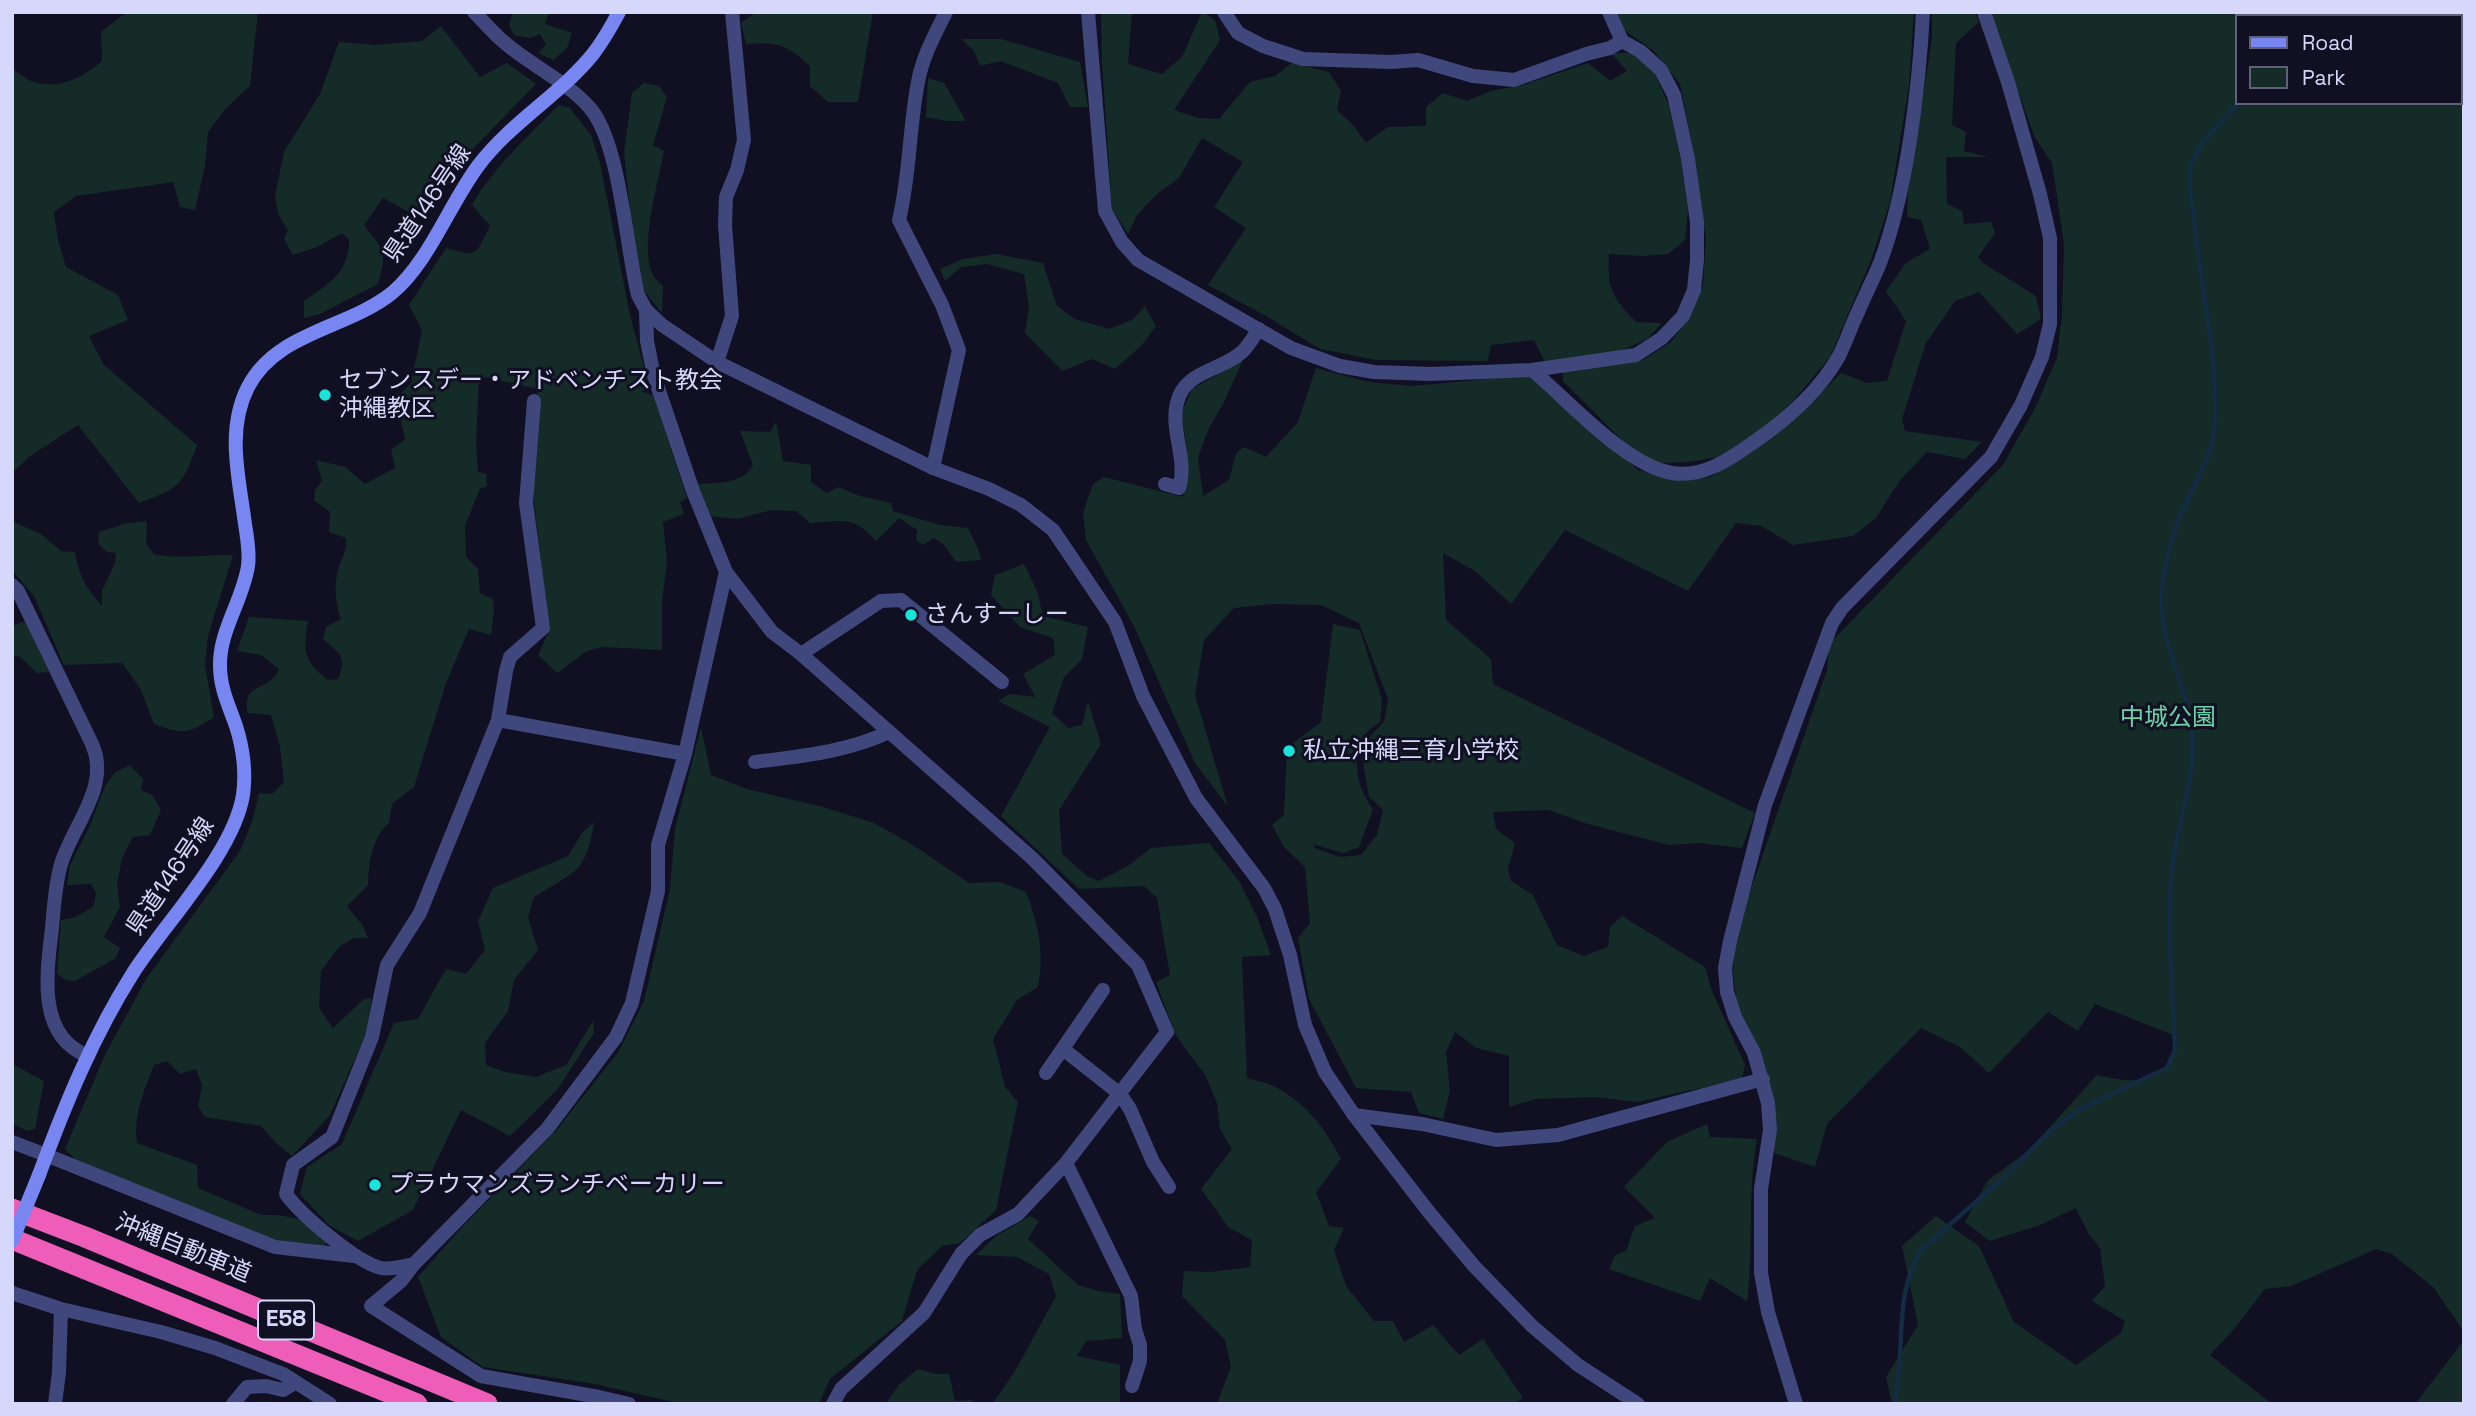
<!DOCTYPE html>
<meta charset="utf-8">
<style>
body{margin:0}
#map{position:relative;width:2476px;height:1416px;overflow:hidden;background:#111022;font-family:"Space Grotesk",sans-serif}
canvas{display:block}
.frame{position:absolute;inset:0;border:14px solid #d5d7fb;pointer-events:none}
.legend{position:absolute;left:2235px;top:14px;width:228px;height:91px;box-sizing:border-box;background:#111022;border:2px solid #5f6079;margin:0;padding:9px 12px;list-style:none;font-size:21px;color:#d5d7fb}
.legend li{display:flex;align-items:center;gap:14px;height:35px}
.legend b{width:35px;border:2px solid #5f6079}
</style>
<div id="map">
<canvas width="2476" height="1416"></canvas>
<div class="frame"></div>
<ul class="legend">
<li><b style="height:9px;background:#7786f0"></b>Road</li>
<li><b style="height:19px;background:#142b27"></b>Park</li>
</ul>
</div>
<script>
const ctx = document.querySelector('canvas').getContext('2d');
ctx.lineJoin = 'round';
function fillPath(path, color) { ctx.fillStyle = color; ctx.fill(path, 'evenodd'); }
function stroke(path, color, width, dash) { ctx.strokeStyle = color; ctx.lineWidth = width; ctx.lineCap = dash ? 'butt' : 'round'; ctx.setLineDash(dash || []); ctx.stroke(path); }
function drawText(font, color, halo, rows, align = 'center') {
  ctx.font = font + ' "Space Grotesk","Noto Sans JP",sans-serif'; ctx.lineWidth = 6; ctx.setLineDash([]); ctx.textBaseline = 'middle'; ctx.strokeStyle = halo; ctx.fillStyle = color; for (const [text, x, y, turn = 0] of rows) {
    ctx.save(); ctx.translate(x, y); ctx.rotate((+turn || 0) * Math.PI / 180); ctx.textAlign = isNaN(turn) ? turn : align; if (halo) ctx.strokeText(text, 0, 0); ctx.fillText(text, 0, 0); ctx.restore();
  }
}
fillPath(new Path2D(`
 M127,12H258L250,86L225,109L208,132L205,166L195,210L180,207L173,182L76,196L54,212L58,240L66,267L118,295L128,320L89,336L104,365L197,445C183,486 179,488 139,503L78,425L30,456L12,473V68C18,72 24,78 31,81C57,91 83,78 102,61L101,32Z
 M513,12H549L545,24L572,33L567,48L553,60L538,53L546,45L540,34L530,38L514,35L509,25Z
 M756,12H873L858,102H828L810,86V66C786,44 778,42 746,44L741,23Z
 M1101,12H1132L1128,64L1162,74L1182,57L1202,12L1215,20L1220,40L1174,110L1198,118L1219,119L1250,82L1275,76L1292,63L1329,72L1341,91L1337,110L1353,125L1366,143L1388,127L1426,126V107L1443,93L1467,101L1491,91L1523,85L1588,63L1610,81L1627,71L1611,53H1633L1653,70L1668,103L1681,161L1688,211L1685,240L1668,254L1643,256L1609,254C1607,289 1612,297 1636,322L1662,323L1647,339L1616,353L1545,362L1534,340L1491,345L1488,361L1376,360L1320,349L1268,317L1208,285L1246,228L1214,207L1243,162L1202,138L1179,178L1157,194L1137,215L1128,234L1112,209L1102,64Z
 M1616,12H1914L1909,85L1890,202L1871,260L1830,357L1793,401L1762,430L1718,457L1688,462L1655,463L1625,443L1563,381V372L1643,360L1671,342L1690,316L1703,285L1706,239L1692,144L1680,84L1654,51L1624,30Z
 M1932,12H1975L1979,22L1956,43L1952,125L1966,132L1964,151L1988,157H1946L1947,204L1962,211L1964,224L1991,222L1995,233L1978,257L1983,263L2036,296L2041,319L2017,334L1979,292L1955,301L1926,343L1902,419L1905,431L1982,442L1965,459L1927,452L1900,480L1876,518L1853,536L1793,545L1761,526L1736,523L1688,591L1565,530L1511,604L1475,571L1443,553L1446,620L1491,659L1493,684L1755,813L1742,848L1700,843L1669,845L1588,824L1548,810L1493,812L1496,829L1515,843L1508,869L1511,881L1533,895L1557,945L1584,956L1608,947L1610,927L1622,916L1705,967L1712,991L1745,1065L1742,1079L1637,1102L1595,1097L1536,1099L1509,1107V1056L1477,1048L1455,1032L1446,1052L1450,1091L1443,1119L1419,1113L1411,1092L1356,1088L1309,999L1298,938L1310,923L1305,867L1284,847L1272,825L1284,815L1287,748L1321,722L1333,624L1360,630L1382,700L1380,722C1348,739 1353,784 1373,809L1359,847L1343,853L1313,844L1315,848L1340,857L1361,855L1377,835L1383,810L1369,797L1361,751L1372,734L1384,722L1388,699L1359,623L1321,605L1273,604L1234,608L1204,640L1195,695L1228,807L1195,763L1134,626L1086,540L1083,513L1093,484L1104,477L1183,497L1187,480V449L1181,414L1192,389L1243,360L1223,404L1209,428L1198,457L1203,496L1229,480L1236,453L1244,447L1266,457L1298,422L1316,368L1368,382L1413,386L1529,375L1638,470L1673,478L1710,477L1750,453L1799,414L1841,373L1867,383L1887,381L1906,321L1886,291L1906,263L1930,249L1921,220L1907,217L1908,191L1932,39Z
 M1990,12H2464V1332L2434,1288L2392,1254L2376,1249L2291,1286L2265,1289L2234,1329L2210,1355L2272,1404H1892L1886,1377L1918,1325L1902,1246L1936,1216L1979,1246L2014,1322L2076,1365L2121,1333L2125,1321L2092,1301L2105,1286L2100,1248L2088,1233L2076,1208L2040,1225L1990,1241L1965,1222L1988,1180L2028,1151L2097,1075C2125,1081 2140,1084 2165,1071L2178,1037L2095,1004L2078,1031L2048,1012L1989,1073L1960,1047L1921,1028L1827,1124L1815,1167L1774,1153L1776,1133L1770,1084L1737,1007L1733,972L1736,932L1827,670L1829,644L2003,465L2034,410L2057,358L2062,315L2064,244L2052,163L2034,136ZM2236,16H2460V103H2236Z
 M441,26L480,77L507,63L536,84L470,152L422,219L383,198L364,225C385,252 387,251 378,284L320,314L304,318V301C327,285 350,272 349,240L342,233L317,247L293,255L284,239L288,230L278,214L275,196L284,152L320,94L339,42L374,45L422,41Z
 M961,39H1001L1080,62L1088,107H1070L1058,83L1000,61L980,66L974,51Z
 M928,78L944,83L966,121H947L926,117Z
 M644,83L659,86L667,97L653,145L664,151C658,182 640,245 652,273C654,278 660,283 663,286L662,313L645,292L636,266L624,152L632,93Z
 M559,105L570,108L591,135L600,163L630,315L650,390L640,391L653,395L687,498L680,502L684,514L663,522L667,562L662,601V650L603,647L587,651L557,673L538,655L549,631L533,493L538,389L479,376L476,443L478,472L486,474L487,486L480,489L465,525L466,557L478,569L480,593L493,599L494,610L491,635L469,629L446,683L414,787L392,804L389,823C373,835 368,865 368,885L347,906L363,926L368,938H354L340,946L321,971L319,1008L333,1028L364,999L372,998L366,1034L330,1115L292,1156L276,1143L261,1126L205,1117L198,1106L202,1085L196,1069L180,1074L167,1061L154,1065C144,1091 133,1114 137,1143L197,1165L198,1188L261,1215H278L304,1220L328,1240L323,1248L276,1242L76,1160L65,1149L104,1057L146,979L240,851L253,819L259,793L272,794L284,782L280,747L271,715L248,713C241,681 271,692 279,669L261,655L237,651L249,617L308,621C303,650 303,661 328,680L338,679C348,656 339,654 323,639L326,627L341,619C336,605 334,590 337,575C339,561 348,552 346,538L329,532L330,512L314,500L315,490L322,481L316,460L345,467L365,484L395,468L391,450L405,439L396,398L411,383L422,330L409,305L446,248L470,254L478,249L490,226L472,205C494,167 528,136 559,105Z
 M996,254L1043,263L1057,306L1075,319L1109,329L1132,320L1145,306L1156,326L1141,346L1115,369L1092,359L1062,371L1025,333L1029,306L1024,274L987,264L961,267L945,281L940,269L963,259Z
 M776,422L783,461L811,465V482L827,493L838,487L860,496L891,503L893,511L940,525L968,528L978,549L981,560L956,562L944,545L934,538L923,545L916,540L917,530L899,518L876,541C854,515 841,521 810,523L796,511L772,510L736,519L711,516L698,484C719,482 741,485 753,465L740,431L770,432Z
 M12,519L16,523L41,534L61,551L75,552C78,575 87,589 102,606V591L115,563L116,553L107,552L98,544L99,532L124,524L147,521L146,544L154,554C179,560 206,554 233,555L208,636L205,665L214,717C189,734 183,735 154,724L140,688L122,663L64,665L34,596L12,570Z
 M1024,564L1037,591L1043,616L1088,627L1082,659L1064,677L1052,713L1068,728L1082,725L1088,701L1101,744L1059,810L1062,854L1087,876L1099,881L1128,866L1151,848L1209,843L1239,881L1257,917L1271,955L1242,957L1247,1078C1257,1081 1270,1083 1279,1089C1308,1105 1326,1130 1341,1159L1316,1192L1329,1226L1344,1228L1334,1250L1346,1286L1374,1321H1393L1404,1342L1433,1325L1459,1355L1483,1339L1523,1398L1513,1404H1217L1231,1366L1225,1340L1182,1296L1184,1271L1210,1272L1250,1267L1252,1240L1228,1227L1201,1189L1232,1149L1220,1129L1217,1103L1205,1075L1175,1034L1156,982L1170,975L1157,898L1144,886L1079,889L1001,816L1050,727L998,701L1010,694L1035,697L1023,674L1055,655L1053,638L1020,627L991,595L995,575Z
 M25,621L49,672L37,673L18,655L12,658V626Z
 M701,727L711,775L747,789L823,807L874,823L913,845L969,883L1000,882L1026,892C1038,922 1045,955 1038,987L1017,1000L993,1039L1005,1087L1018,1102L996,1210L960,1243L942,1246L917,1270L902,1321L830,1379L819,1404H682L595,1384L483,1367L441,1337L418,1277L464,1225L555,1132L619,1051L644,1001L670,889L675,829Z
 M130,765L143,779L141,790L152,795L161,810L150,835L133,837L122,858L117,884L120,907L104,937L120,948L116,958L75,981L66,980L57,974L61,920L76,917L94,906L96,893L91,884L67,885L70,865L91,823L105,786L114,773Z
 M594,822C586,874 575,871 534,897L528,917L538,950L514,980L508,1011L485,1043L486,1065L505,1072L536,1077L566,1065L593,1021L594,1033L557,1090L510,1136L461,1110L413,1210L358,1241L330,1226L300,1194L307,1167L342,1144L394,1023L418,1019L446,969L466,974L485,950L478,921L493,888L568,856L582,833Z
 M12,1064L44,1081L35,1129L27,1131L12,1123Z
 M1707,1124L1710,1137L1757,1139C1747,1193 1754,1247 1747,1301L1710,1278L1700,1301L1609,1269L1615,1255L1626,1251L1635,1226L1655,1218L1624,1187L1667,1142Z
 M1030,1216L1039,1221L1028,1239L1078,1285L1098,1291L1120,1294L1122,1338L1086,1341L1077,1356L1120,1365V1404H992L1014,1373L1056,1296L1049,1274L1017,1257L976,1255L996,1236Z
 M2464,1340V1404H2415Z
 M918,1369L936,1374H949L955,1401L972,1400L973,1404H885L900,1384Z`), '#142b27');
stroke(new Path2D(`
 M2333,16L2337,12
 M1895,1404C1897,1388 1899,1371 1900,1355C1902,1317 1901,1284 1921,1250L2004,1177L2050,1131L2080,1109L2167,1068L2175,1050C2173,991 2166,929 2172,870C2176,825 2196,780 2192,735C2188,683 2155,637 2162,585C2165,564 2171,538 2179,518C2190,490 2211,460 2214,430C2220,359 2200,289 2194,219C2192,204 2188,186 2190,171C2191,150 2224,118 2239,103`), '#132c43', 4.5);
stroke(new Path2D(`
 M1088,12L1105,211L1122,242L1138,260L1291,348L1340,366L1374,372L1431,374L1532,370L1636,355L1662,338L1683,316L1694,290L1697,260V222L1688,159L1674,95L1661,70L1640,51L1622,41L1609,12
 M1224,12L1238,33L1263,46L1303,59L1391,62L1418,60L1473,76L1514,80L1586,54L1610,48L1622,41
 M646,310L647,341L654,376L693,491L726,572L772,632L801,654L1032,858L1138,965L1167,1032L1066,1163L1018,1214L980,1235L961,1254L924,1313L841,1389L833,1404
 M717,362L732,316L725,225L726,197L737,170L744,140L732,12
 M1532,370C1569,401 1625,465 1672,473C1703,478 1730,459 1754,442C1786,420 1820,390 1839,356C1846,342 1851,326 1858,312C1865,295 1873,280 1880,263C1907,191 1919,89 1923,12
 M933,468L959,350L942,305L899,220C910,175 909,128 918,82C922,58 935,34 946,12
 M1165,484L1179,488C1188,459 1170,431 1177,403C1184,370 1223,371 1243,351C1249,345 1254,336 1259,329
 M12,585L18,591L92,744C111,786 73,825 61,864C55,885 54,907 52,928C47,972 36,1036 88,1056
 M801,654L881,601L901,600L1002,682
 M498,720L685,754
 M755,762C801,756 847,752 889,732
 M1063,1049L1120,1094L1130,1109L1153,1162L1169,1187
 M1046,1073L1103,990
 M1354,1115L1422,1124L1496,1140L1558,1135L1763,1079
 M46,1155L275,1247L354,1256
 M1066,1163L1131,1296L1135,1329L1140,1345V1361L1132,1386
 M414,1264C405,1266 391,1270 381,1268C356,1262 301,1215 286,1194L293,1165L332,1137L372,1037L387,965L420,913L498,720L506,671L510,657L543,628L526,503L534,401
 M12,1293L61,1309L161,1332L215,1348L283,1374L330,1404
 M599,1397L629,1404
 M55,1404L59,1372L61,1309
 M233,1404L247,1387L266,1386L283,1390L296,1382
 M597,1404L599,1397L481,1376L371,1306L401,1281L414,1264L547,1129L616,1037L632,1003L658,891V845L685,754L726,572
 M1796,1404L1768,1312L1761,1273V1189L1770,1130L1768,1103L1754,1053L1735,1017L1727,992L1725,968L1730,941L1765,805L1832,623L1842,608L1991,457L2021,405L2042,357L2050,324V238L2040,194L2008,82L1984,12`), '#40477c', 14);
stroke(new Path2D(`
 M474,12C484,22 494,34 505,43C532,66 566,81 590,108C620,143 626,247 638,295L646,310L662,325L717,362L933,468L989,489L1021,505L1053,530L1115,622L1143,696L1196,798L1264,888L1275,909L1290,955L1305,1025L1325,1072L1354,1115L1428,1211L1474,1266L1532,1326L1578,1365L1638,1404
 M12,1142L46,1155`), '#40477c', 14);
stroke(new Path2D(`
 M39,1175C65,1105 93,1036 133,973C165,923 234,852 243,795C246,773 243,748 236,726C229,706 220,688 220,666C219,631 243,600 248,566C250,553 247,537 245,524C239,478 226,430 248,387C276,332 347,329 392,293C429,262 449,205 478,166C510,123 560,95 593,54C603,41 611,27 619,12`), '#7786f0', 14);
stroke(new Path2D(`
 M12,1209L85,1237L487,1404
 M12,1239L417,1404`), '#ee5db8', 21);
stroke(new Path2D(`
 M12,1241L39,1175`), '#7786f0', 14);
for (const [x, y, r, color] of [
 [325,395,7,"#18e4da"],
 [911,615,7,"#18e4da"],
 [1289,751,7,"#18e4da"],
 [375,1185,7,"#18e4da"]
]) { const dot = new Path2D(); dot.arc(x, y, r, 0, 2 * Math.PI); ctx.fillStyle = color; ctx.fill(dot); stroke(dot, '#111022', 2.5); }
for (const [x, y, w] of [
 [286,1320,56]
]) { const box = new Path2D(); box.roundRect(x - w / 2, y - 19.5, w, 39, 5); ctx.fillStyle = '#111022'; ctx.fill(box); stroke(box, '#d5d7fb', 2); }
drawText('bold 23px', '#d5d7fb', null, [
 ["E58",286,1320]
]);
drawText('24px', '#d5d7fb', '#111022', [
 ["県道146号線",428,204,-56],
 ["県道146号線",171,877,-56],
 ["沖縄自動車道",183,1249,22]
]);
drawText('24px', '#d5d7fb', '#111022', [
 ["セブンスデー・アドベンチスト教会",339,381],
 ["沖縄教区",339,409],
 ["さんすーしー",925,615],
 ["私立沖縄三育小学校",1303,751],
 ["プラウマンズランチベーカリー",389,1185]
], 'left');
drawText('24px', '#69d3a9', '#111022', [
 ["中城公園",2168,718]
]);
</script>
